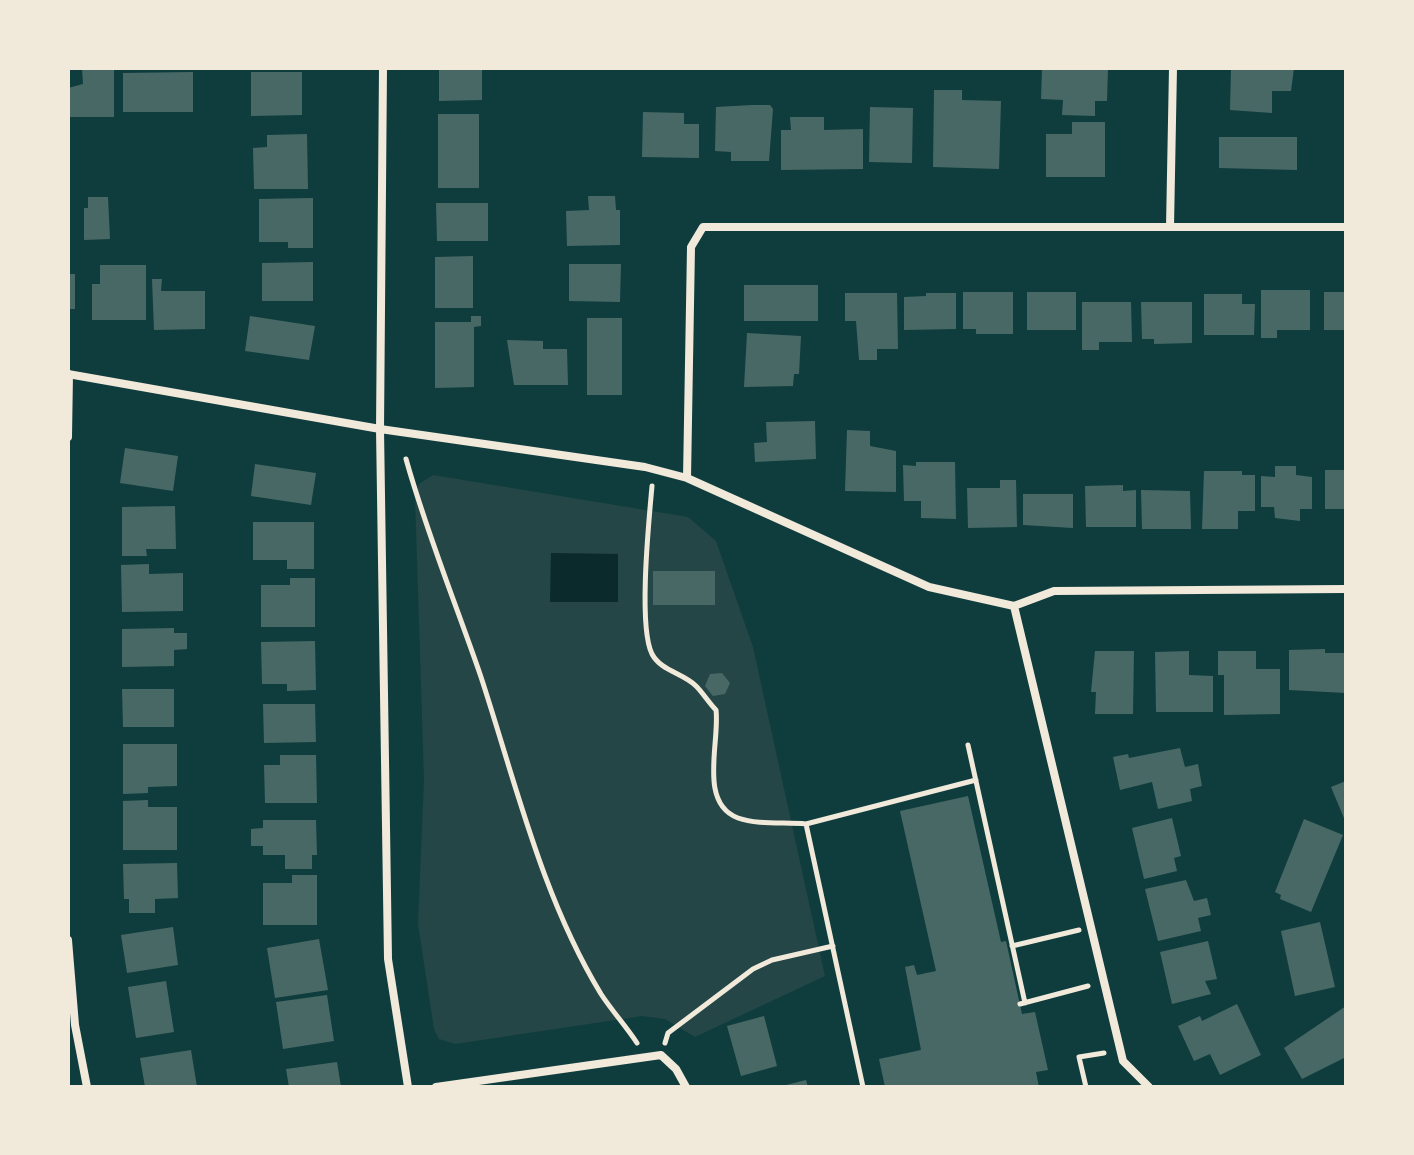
<!DOCTYPE html>
<style>
body{margin:0}
#map{position:relative;width:1414px;height:1155px;overflow:hidden;background:#0f3d3e;font-family:Montserrat,sans-serif}
canvas{display:block}
.frame{position:absolute;inset:0;border:70px solid #f1e9da;pointer-events:none}
</style>
<div id="map">
<canvas width="1414" height="1155"></canvas>
<div class="frame"></div>
</div>
<script>
const ctx = document.querySelector('canvas').getContext('2d');
ctx.lineJoin = 'round';
function fillPath(path, color) { ctx.fillStyle = color; ctx.fill(path, 'evenodd'); }
function stroke(path, color, width, dash) { ctx.strokeStyle = color; ctx.lineWidth = width; ctx.lineCap = dash ? 'butt' : 'round'; ctx.setLineDash(dash || []); ctx.stroke(path); }
fillPath(new Path2D(`
 M433,475L688,517L716,541L753,647L825,976L695,1037L665,1019L642,1016L455,1044L439,1039L434,1029L418,924L424,780L415,496L419,484Z`), '#244646');
fillPath(new Path2D(`
 M551,553L618,554V602H550Z`), '#0a2a2b');
fillPath(new Path2D(`
 M82,68H114V117H68V88L83,84Z
 M439,68H482V100L439,101Z
 M1042,68H1108L1107,101H1095V116L1062,115L1063,100L1041,99Z
 M1231,68H1294L1291,91H1272V113L1230,110Z
 M193,72V112H123V73Z
 M251,72H302V115L251,116Z
 M934,90H962V100L1001,101L999,169L933,167Z
 M752,105H770L773,109L769,161H731V152L715,151L716,107Z
 M870,107L913,108L912,163L869,162Z
 M643,112L684,113V124H699V158L642,157Z
 M438,114H479V188H438Z
 M790,117H824V130L863,129V169L781,170V130H791Z
 M1072,122H1105V177H1046V134H1072Z
 M307,134L308,189H254L253,148L267,147V135Z
 M1219,137H1297V170L1219,168Z
 M588,196H615L616,210H620V245L567,246L566,211L589,210Z
 M88,197H108L110,239L84,240V208H88Z
 M313,198V248H288V242H259V199Z
 M436,203H488V241H437Z
 M473,256V308H435V257Z
 M313,262V301H262V263Z
 M569,264H621L620,302L569,301Z
 M100,265H146V320H92V284H100Z
 M68,274H75V309H68Z
 M152,279H162L161,291H205V329L154,330Z
 M744,285H818V321H744Z
 M1261,290H1310V330H1277V338H1261Z
 M963,292H1013V334H976V329H963Z
 M1027,292H1076V330H1027Z
 M1324,292H1346V330H1324Z
 M845,293H897L898,349H877V360H859L856,321H845Z
 M926,293H956V329L904,330V297L926,296Z
 M1204,294H1242V304H1255L1254,335H1204Z
 M1082,302H1131L1132,342H1099V350H1082Z
 M1141,302H1192V343L1154,344V339H1142Z
 M250,316L315,326L309,360L245,351Z
 M471,316H481V326L474,327V387L435,388V322H471Z
 M587,318H622V395H587Z
 M747,333L801,336L799,374H794L793,386L744,387Z
 M507,340L543,341V349H567L568,385H514Z
 M815,421L816,459L755,462L754,443L767,442L766,422Z
 M847,430L870,431V446L896,451V492L845,491Z
 M125,448L178,456L173,491L120,483Z
 M916,462H955L956,519L921,518V501H904L903,465L916,466Z
 M255,464L316,473L311,505L251,496Z
 M1275,466H1296V475L1312,477V509H1300V521L1275,518L1274,507H1261V476L1275,477Z
 M1325,470H1346V509H1325Z
 M1204,471H1242V475H1255V511H1238V529H1202Z
 M1000,480H1016L1017,527L968,528L967,488H1000Z
 M1123,485V491L1136,490V527H1086L1085,486Z
 M1141,490L1190,491L1191,529H1142Z
 M1023,494H1073V528L1023,525Z
 M175,506L176,549H146L147,556H122V507Z
 M253,522H314V569H287V560H253Z
 M149,564V574L183,573V611L122,612L121,565Z
 M653,571H715V605H653Z
 M290,578H315V627H261V585H290Z
 M174,628V633H187V649L174,650V666L122,667V629Z
 M315,641L316,690L287,691V684H262L261,642Z
 M1325,649V653H1346V693L1289,690V650Z
 M1095,651H1134L1133,714H1095L1096,692H1091Z
 M1189,651V675L1213,676V712H1156L1155,652Z
 M1218,651H1256V669H1280V714L1224,715V675H1218Z
 M722,673L730,683L725,694L713,696L705,686L710,674Z
 M122,689H174V727H123Z
 M263,704H315L316,742L264,743Z
 M123,744H177V786L148,787V793L123,794Z
 M1180,748L1185,767L1198,764L1202,786L1190,789L1192,801L1158,809L1152,782L1120,790L1113,757L1128,754L1129,758Z
 M280,755H316L317,803H265L264,765H280Z
 M1346,781V823L1331,787Z
 M968,796L1001,942L1006,941L1022,1014L1035,1012L1048,1070L1036,1072L1039,1087H885L879,1059L921,1050L905,967L914,965L917,975L936,971L900,811Z
 M148,800V807H177V850H123V801Z
 M1172,818L1181,856L1174,858L1177,871L1144,879L1132,828Z
 M1304,819L1343,835L1311,912L1280,899L1281,895L1275,892Z
 M263,820H316L317,855H312V869H285V855H263V846H251V829L263,828Z
 M177,863L178,898L155,899V913H129V899H124L123,864Z
 M292,875H317V925H263V883H292Z
 M1186,880L1194,901L1207,898L1211,915L1198,918L1201,931L1158,941L1145,889Z
 M1320,922L1335,987L1295,996L1281,931Z
 M173,927L178,965L127,973L121,935Z
 M319,939L328,990L275,998L267,948Z
 M1208,941L1217,979L1205,981L1211,994L1172,1004L1160,952Z
 M166,981L174,1032L136,1038L128,987Z
 M327,995L334,1041L283,1049L276,1002Z
 M1237,1004L1261,1055L1220,1075L1210,1054L1194,1061L1178,1026L1200,1016L1202,1021Z
 M1346,1006V1057L1302,1079L1284,1048Z
 M764,1016L777,1066L741,1076L727,1026Z
 M191,1050L197,1087H145L140,1058Z
 M337,1062L341,1087H289L286,1069Z
 M806,1080L808,1087H782V1086Z`), '#486865');
stroke(new Path2D(`
 M406,459C427,534 456,604 481,677C516,784 542,897 601,994C612,1011 626,1026 637,1043
 M652,486C649,520 638,626 652,654C661,671 683,673 696,686C703,693 709,703 716,710C720,742 698,803 738,818C758,825 785,822 806,824
 M968,745L1025,1003
 M1012,946L1079,930
 M1020,1004L1088,986
 M665,1043L668,1033L753,969L772,960L833,946
 M863,1087L806,824L976,780
 M1086,1087L1079,1057L1104,1053`), '#f1e9da', 5);
stroke(new Path2D(`
 M383,68L380,429L388,959L408,1087
 M1170,227L1173,68
 M68,374L380,429L645,467L687,478L929,587L1014,606L1054,591L1346,589
 M68,437L69,374
 M687,478L691,247L703,227H1346
 M1014,606L1123,1061L1149,1087
 M68,940L75,1025L87,1087
 M436,1087L661,1055L676,1069L686,1087`), '#f1e9da', 8);
</script>
